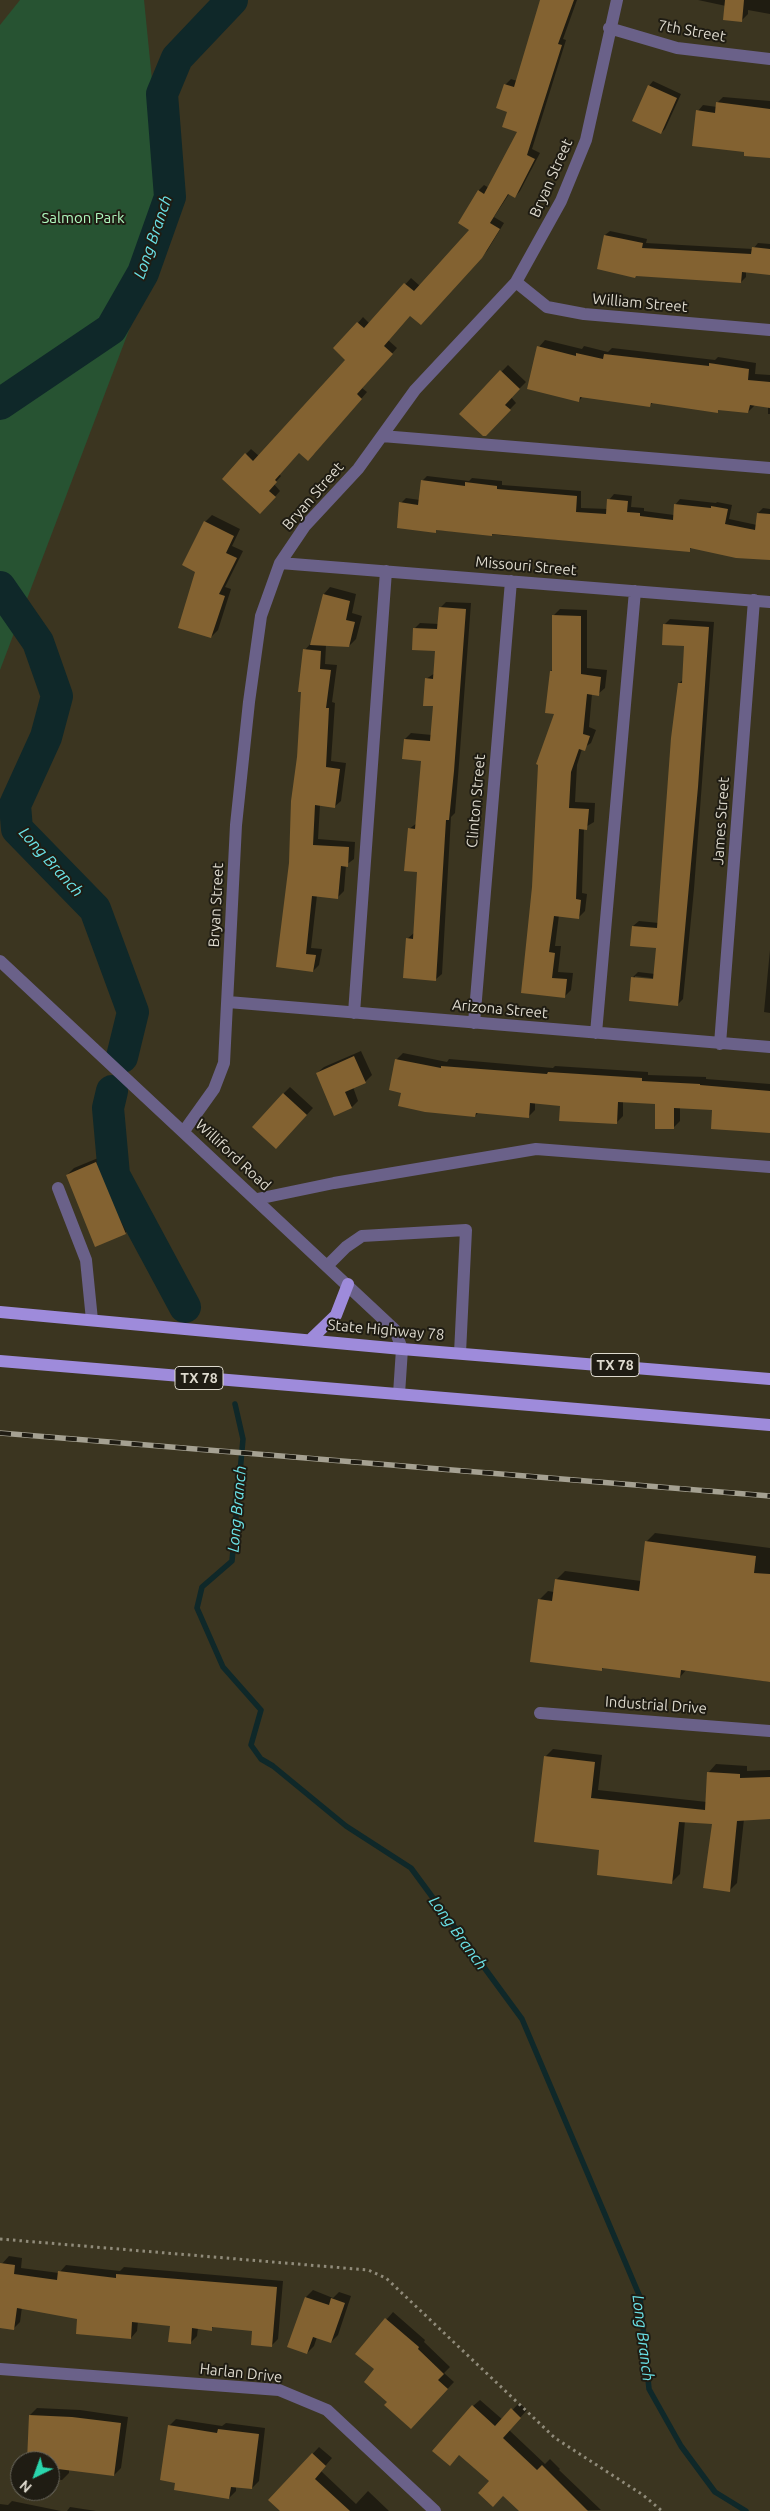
<!DOCTYPE html>
<style>
body{margin:0}
#map{position:relative;width:770px;height:2511px;overflow:hidden;background:#3b3520;font-family:Ubuntu,sans-serif}
canvas{display:block}
.north{position:absolute;left:10px;top:2451px;width:50px;height:50px;box-sizing:border-box;background:#1f1c13;border:1px solid #6b685e;border-radius:50%;rotate:222deg;font-size:14px;font-weight:700;line-height:20px;text-align:center;color:#dedace}
.north::after{content:'';display:block;margin:auto;width:18px;height:22px;background:#2ad5ac;clip-path:polygon(50% 0,100% 100%,50% 72%,0 100%)}
</style>
<div id="map">
<canvas width="770" height="2511"></canvas>
<div class="north">N</div>
</div>
<script>
const ctx = document.querySelector('canvas').getContext('2d');
ctx.lineJoin = 'round';
function fillPath(path, color) { ctx.fillStyle = color; ctx.fill(path, 'evenodd'); }
function stroke(path, color, width, dash) { ctx.strokeStyle = color; ctx.lineWidth = width; ctx.lineCap = dash ? 'butt' : 'round'; ctx.setLineDash(dash || []); ctx.stroke(path); }
function drawText(font, color, halo, rows, align = 'center') {
  ctx.font = font + ' Ubuntu,sans-serif'; ctx.lineWidth = 4; ctx.setLineDash([]); ctx.textBaseline = 'middle'; ctx.strokeStyle = halo; ctx.fillStyle = color; for (const [text, x, y, turn = 0] of rows) {
    ctx.save(); ctx.translate(x, y); ctx.rotate((+turn || 0) * Math.PI / 180); ctx.textAlign = isNaN(turn) ? turn : align; if (halo) ctx.strokeText(text, 0, 0); ctx.fillText(text, 0, 0); ctx.restore();
  }
}
fillPath(new Path2D(`
 M20,0H144L167,230L0,670V25Z`), '#275332');
fillPath(new Path2D(`
 M541,0H577L563,39L566,40L532,149L540,153L520,191L515,197L509,194L494,217L504,223L487,251L426,317L411,314L388,340L397,348L362,388L367,392L314,454L299,452L279,474L281,476L274,484L280,491L266,507L246,454L251,449L259,456L347,359L358,323L363,317L370,324L411,278L420,286L471,230L459,222L479,190L484,185L489,188L519,131L509,111L505,85L511,79L517,81Z
 M698,0H770V14L748,10V14L741,21L726,6Z
 M653,81L681,94L665,129L661,133L649,86Z
 M723,97L770,101V158L746,151L698,111L703,105L717,107L718,102Z
 M610,231L647,239L646,243L753,249L758,243L770,244V274L746,271V277L741,282L637,275L605,235Z
 M545,340L582,349L584,346L608,352L612,348L715,360L718,357L756,363L755,374L770,375V414H768V407L755,405L748,412L720,409L717,411L654,402L649,406L583,396L579,401L539,347Z
 M508,365L526,382L511,397L516,403L485,435L461,414Z
 M427,476L469,481L472,478L502,481V485L581,491V508L608,509L609,500L614,494L632,496L631,507L644,508V511L674,515L675,505L680,499L716,503L717,502L732,505L729,519L757,525L758,513L763,508L770,509V559L692,547L689,550L398,527L401,503L406,498L420,500L422,481Z
 M212,515L240,529L232,546L243,551L225,587L231,589L218,630L211,637L197,571L205,522Z
 M330,587L356,594L352,613L362,616L356,639L349,646L326,645L325,664L337,665L332,702L335,703L331,761L346,763L341,801L334,807L320,805L318,839L355,842L354,859L346,865L344,891L338,897L317,895L311,948L322,949L319,965L313,971L278,966L290,863L305,650L311,643L324,594Z
 M446,602L471,603L459,764L455,813L451,817L442,974L436,979L407,939L414,933L418,871L409,829L417,823L423,759L405,739L411,733L432,735L435,705L426,679L435,673L436,650L414,629L420,623L439,624L440,608Z
 M560,609L587,610V668L607,670L605,688L598,694H592L589,727L596,730L591,743L582,749L577,765L575,802L595,803L594,822L584,828L582,893L587,894L585,911L578,918L559,915L555,946H561L558,972L573,973L571,990L564,997L522,992L556,713L551,671L553,669V616Z
 M670,619L714,622L694,889L683,999L677,1005L632,978L638,972L655,974L657,947L633,926L639,921L659,923L679,683L683,680L685,645L664,625ZM635,976L659,979V981L635,979Z
 M770,950V1013L764,1012Z
 M361,1051L372,1075L365,1082L353,1087L358,1101L352,1107L317,1073L324,1067Z
 M403,1053L447,1062L449,1059L553,1068L555,1066L648,1072V1075L706,1077V1079L770,1084V1141V1132L713,1109L680,1107V1121L673,1128L657,1102L623,1101V1116L616,1123L561,1104L535,1102V1110L528,1117L479,1112L475,1116L402,1092L397,1059Z
 M290,1087L313,1108L283,1141V1094Z
 M103,1156L132,1227L125,1233L67,1175L74,1168Z
 M655,1533L770,1548V1682L687,1669L680,1677L604,1667L601,1670L539,1600L548,1591L554,1592L556,1580L565,1571L641,1581L646,1542Z
 M553,1749L602,1755L598,1790L707,1802L709,1772L716,1764L747,1766V1771L770,1770V1818L744,1819L737,1883L729,1891L714,1823L685,1821L680,1874L672,1882L601,1849L545,1757Z
 M9,2256L22,2258L21,2268L59,2273L66,2265L120,2271L124,2267L283,2281L278,2339L271,2346L253,2329L214,2326L211,2329L198,2328L197,2336L190,2343L171,2324L138,2321L137,2331L131,2338L79,2318L22,2307L20,2322L13,2329L0,2327V2266Z
 M313,2290L333,2298L339,2292L351,2296L338,2335L331,2342L317,2337L314,2346L307,2353L306,2297Z
 M393,2312L425,2340L424,2342L450,2367L444,2373L454,2382L417,2421L376,2369L357,2354Z
 M480,2400L503,2420L519,2403L527,2410L509,2430L545,2464L550,2459L560,2469L559,2470L601,2510L521,2511L491,2481L473,2406Z
 M37,2408L80,2410L128,2417L121,2468L114,2475L69,2469V2473L62,2480L50,2479V2461H28L30,2415Z
 M176,2419L222,2426L226,2423L265,2428L259,2481L252,2488L236,2486V2491L229,2498L176,2482L169,2426Z
 M319,2447L332,2458L321,2471L356,2504L368,2491L389,2511H282L270,2500Z
 M12,2501L61,2511H0V2504L8,2505Z
 M70,2507L96,2511H67Z`), '#0007');
stroke(new Path2D(`
 M235,1404L243,1439L232,1561L202,1587L197,1608L223,1667L261,1710L251,1745L261,1759L273,1766L346,1826L411,1868L522,2019L640,2297L649,2389L681,2446L715,2492L746,2511`), '#0f2829', 5.5);
stroke(new Path2D(`
 M0,404L111,329L143,273L170,197L162,94L177,58L232,0
 M0,587L38,642L57,696L46,737L15,805L17,829L95,909L133,1012L122,1057
 M112,1091L108,1108L114,1175L185,1307`), '#0f2829', 32);
fillPath(new Path2D(`
 M540,0H574L558,44L562,45L527,155L535,159L515,198L508,194L490,223L500,229L482,258L421,325L410,316L384,346L393,354L357,394L362,399L308,461L299,453L275,480L277,482L269,491L276,497L260,514L222,479L245,453L253,461L345,360L333,348L357,322L364,328L404,283L414,291L469,230L458,223L478,190L484,194L517,132L502,127L507,112L496,108L504,84L514,87Z
 M725,0H744L742,22L723,20Z
 M648,85L677,98L661,134L632,121Z
 M716,102L770,109V158L744,156V152L692,146L696,110L715,113Z
 M604,235L643,243L642,248L751,254L752,247L770,249V275L742,272L741,283L636,276L635,278L597,269Z
 M537,346L576,356V353L603,359L604,354L709,366V363L749,369L748,380L770,382V408L750,405L748,413L718,410V413L651,403L650,407L580,397L579,402L527,389Z
 M500,370L520,389L505,405L511,410L486,436H483L459,414Z
 M421,480L465,486V482L497,486V489L577,496L576,512L606,514L607,499L628,501L627,512L640,513V516L673,520L674,504L711,508V506L728,509L725,524L755,530L757,513L770,514V560L736,558L690,548V552L492,534V536L436,530V533L397,528L399,502L418,505Z
 M204,521L234,536L226,553L237,558L219,594L225,596L211,638L178,628L195,572L182,565Z
 M323,594L350,601L346,620L355,622L349,647L310,645Z
 M439,607L466,609L454,771L449,820H446L436,981L403,978L406,938L413,939L417,872L404,871L408,828L415,829L421,761L402,759L404,739L430,741L433,706H423L425,678L433,679L435,651L412,650L413,628L437,629Z
 M552,615L581,616V674L601,677L599,696L587,694L583,734L590,736L585,751L579,749L571,772L569,808L589,809L587,830L579,829L576,899L581,900L579,919L554,916L549,952L555,953L552,978L567,979L565,998L521,993L532,887L538,765L536,764L554,714L545,713L550,671H552Z
 M663,624L709,627L698,787L678,1006L629,1001L631,977L653,979L656,948L630,946L632,926L657,928L671,738L678,683H682L684,646L662,645Z
 M303,649L321,651L320,669L331,670L326,708H329L326,767L340,769L335,808L315,805L313,845L349,847L348,867L341,866L338,899L312,896L306,954L316,955L313,972L276,967L289,863L291,801L297,757L301,692H298Z
 M354,1056L366,1083L345,1092L352,1108L334,1116L316,1073Z
 M395,1059L441,1068V1066L547,1074L548,1072L642,1078V1081L700,1084V1085L770,1091V1133L711,1129L712,1110L674,1108V1129H655V1104L618,1102L617,1124L559,1121L560,1106L530,1103L529,1118L476,1113L475,1117L425,1112L398,1106L401,1093L389,1090Z
 M283,1093L307,1115L276,1149L252,1127Z
 M96,1162L126,1234L95,1247L66,1175Z
 M645,1541L756,1556L754,1573L770,1574V1682L681,1670L680,1678L602,1668V1671L530,1662L538,1599L552,1601L555,1579L639,1591Z
 M544,1756L595,1762L591,1798L705,1810L707,1772L740,1774V1778L770,1777V1819L737,1821L730,1892L703,1888L712,1824L679,1822L672,1884L597,1875L599,1850L534,1842Z
 M0,2263L15,2265L14,2274L57,2280L58,2271L116,2278V2274L277,2287L272,2347L251,2345L252,2331L212,2327V2331L192,2328L191,2344L168,2342L170,2326L132,2322L131,2339L76,2334L77,2319L17,2308L14,2330L0,2328Z
 M305,2297L329,2305L331,2298L345,2303L331,2343L313,2337L307,2354L287,2347Z
 M385,2318L419,2347L418,2349L444,2374L438,2380L448,2389L411,2429L384,2405L387,2402L364,2382L374,2369L355,2354Z
 M472,2405L495,2426L511,2408L521,2418L503,2438L537,2470L542,2465L588,2511H519L503,2496L493,2507L478,2493L489,2481L459,2455L450,2466L432,2451Z
 M29,2415L72,2417L121,2423L114,2476L50,2468V2461H27Z
 M168,2425L217,2433L218,2429L259,2434L252,2489L231,2487L229,2499L174,2490L175,2483L160,2480Z
 M312,2453L326,2466L315,2479L350,2511H280L268,2500Z`), '#836231');
stroke(new Path2D(`
 M0,2239L368,2270L386,2278L555,2438L643,2495L662,2511`), '#908b7a', 3, [2.5, 4]);
stroke(new Path2D(`
 M609,28L677,48L770,59
 M516,282L547,307L584,314L770,330
 M382,436L770,468
 M280,563L770,602
 M0,961L395,1330L402,1349L399,1394
 M228,1002L770,1047
 M354,1013L386,571
 M474,1023L511,581
 M596,1033L635,591
 M720,1044L754,600
 M184,1131L214,1089L224,1063L236,825L249,702L261,616L280,563L305,526L358,469L415,390L516,282L561,201L586,140L617,0
 M58,1188L86,1260L92,1320
 M257,1199L334,1183L536,1149L770,1167
 M328,1265L346,1247L362,1236L466,1230L460,1353
 M540,1713L770,1731
 M0,2369L279,2390L327,2410L435,2511`), '#6a6189', 12);
stroke(new Path2D(`
 M0,1312L402,1349L770,1379
 M310,1340L336,1315L348,1284
 M0,1361L770,1425`), '#9e8bdb', 12);
const rail = new Path2D(`
 M0,1433L770,1496`);
stroke(rail, '#a5a192', 5.5);
stroke(rail, '#1f1c13', 4, [11]);
for (const [x, y, w] of [
 [615,1365,48],
 [199,1378,48]
]) { const box = new Path2D(); box.roundRect(x - w / 2, y - 11.5, w, 23, 4); ctx.fillStyle = '#1f1c13'; ctx.fill(box); stroke(box, '#dedace', 1); }
drawText('bold 14px', '#dedace', null, [
 ["TX 78",615,1365],
 ["TX 78",199,1378]
]);
drawText('15px', '#dedace', '#1f1c13', [
 ["7th Street",692,31,10],
 ["Bryan Street",551,178,-66],
 ["William Street",640,303,5],
 ["Bryan Street",313,496,-49],
 ["Missouri Street",526,566,5],
 ["Clinton Street",476,801,-85],
 ["James Street",721,821,-86],
 ["Bryan Street",216,905,-87],
 ["Arizona Street",500,1009,5],
 ["Williford Road",233,1155,43],
 ["State Highway 78",386,1330,5],
 ["Industrial Drive",656,1705,4],
 ["Harlan Drive",241,2373,6]
]);
drawText('15px', '#aff8be', '#1f1c13', [
 ["Salmon Park",83,218]
]);
drawText('italic 16px', '#6be4e9', '#1f1c13', [
 ["Long Branch",153,237,-71],
 ["Long Branch",51,862,48],
 ["Long Branch",237,1509,-85],
 ["Long Branch",458,1933,54],
 ["Long Branch",643,2338,83]
]);
</script>
